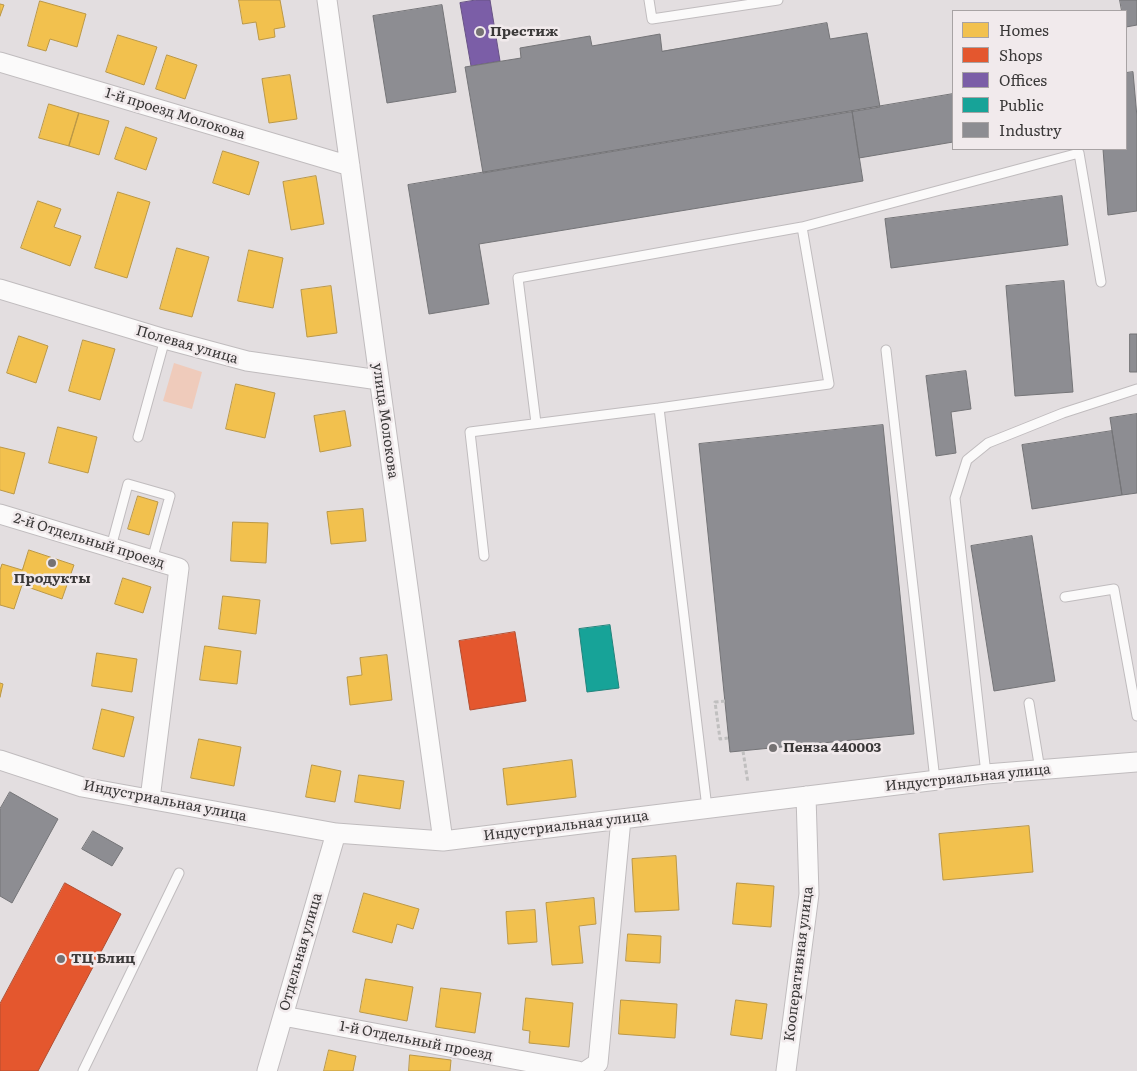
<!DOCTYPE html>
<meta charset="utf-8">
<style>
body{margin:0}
#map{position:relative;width:1137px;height:1071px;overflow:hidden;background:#e3dee0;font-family:Literata,serif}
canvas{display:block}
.legend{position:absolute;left:952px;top:10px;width:175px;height:140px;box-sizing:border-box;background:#f1eaec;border:1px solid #a8a3a4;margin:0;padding:6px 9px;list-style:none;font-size:15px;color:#3a3838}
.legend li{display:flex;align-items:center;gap:10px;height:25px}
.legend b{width:25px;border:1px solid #a8a3a4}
</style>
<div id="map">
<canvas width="1137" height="1071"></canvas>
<ul class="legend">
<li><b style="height:14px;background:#f2c14e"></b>Homes</li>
<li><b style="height:14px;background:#e4572e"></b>Shops</li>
<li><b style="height:14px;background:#7b5ea7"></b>Offices</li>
<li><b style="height:14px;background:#17a398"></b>Public</li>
<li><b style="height:14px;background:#8d8d92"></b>Industry</li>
</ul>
</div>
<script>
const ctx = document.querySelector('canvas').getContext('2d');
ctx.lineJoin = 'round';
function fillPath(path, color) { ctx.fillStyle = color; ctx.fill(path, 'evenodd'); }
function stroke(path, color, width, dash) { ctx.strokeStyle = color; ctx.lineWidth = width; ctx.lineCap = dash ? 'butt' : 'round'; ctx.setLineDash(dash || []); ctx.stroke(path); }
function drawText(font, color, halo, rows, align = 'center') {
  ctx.font = font + ' Literata,serif'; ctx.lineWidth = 5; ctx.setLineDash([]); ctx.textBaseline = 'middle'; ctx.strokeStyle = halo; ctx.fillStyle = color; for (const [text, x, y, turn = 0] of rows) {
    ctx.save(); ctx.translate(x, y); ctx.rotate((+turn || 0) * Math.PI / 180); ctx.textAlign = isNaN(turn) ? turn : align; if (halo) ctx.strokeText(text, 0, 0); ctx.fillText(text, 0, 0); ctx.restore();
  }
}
fillPath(new Path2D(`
 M174,363L202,372L192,409L163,401Z`), '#efcbbb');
const homes = new Path2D(`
 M239,0H280L285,27L274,29L275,37L259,40L256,22L243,24Z
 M40,1L86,14L77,47L50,39L46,51L28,46Z
 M0,4L4,5L0,16Z
 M118,35L157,47L144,85L106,72Z
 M167,55L197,65L185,99L156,89Z
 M290,75L297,119L269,123L262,79Z
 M49,104L79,113L69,146L39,138Z
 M79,113L109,121L99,155L69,146Z
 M126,127L157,138L146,170L115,159Z
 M223,151L259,162L249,195L213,183Z
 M316,176L324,224L291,230L283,182Z
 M118,192L150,202L127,278L95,268Z
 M38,201L61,209L54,227L81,236L70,266L21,248Z
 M177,248L209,257L192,317L160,309Z
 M249,250L283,258L273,308L238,301Z
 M331,286L337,333L307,337L301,290Z
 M19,336L48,346L36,383L7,373Z
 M83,340L115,349L100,400L69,391Z
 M236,384L275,393L265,438L226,429Z
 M345,411L351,446L320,452L314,416Z
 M58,427L97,437L88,473L49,463Z
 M0,447L25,453L14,494L0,490Z
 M138,496L158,502L149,535L128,529Z
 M363,509L366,541L331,544L327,512Z
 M233,522L268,523L266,563L231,561Z
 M29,550L74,565L62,599L22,585L14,609L0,605V570L2,564L22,570Z
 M123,578L151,587L143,613L115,604Z
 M223,596L260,600L256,634L219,629Z
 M205,646L241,651L237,684L200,680Z
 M97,653L137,659L132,692L92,686Z
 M387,655L392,700L350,705L347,677L362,675L360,658Z
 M0,683L3,684L0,697Z
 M102,709L134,717L124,757L93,749Z
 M199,739L241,747L234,786L191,778Z
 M572,760L576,797L507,805L503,769Z
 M312,765L341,771L335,802L306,797Z
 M359,775L404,781L400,809L355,802Z
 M1029,826L1033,872L943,880L939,834Z
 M676,856L679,910L635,912L632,859Z
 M737,883L774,886L771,927L733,924Z
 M364,893L419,909L413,929L397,924L392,943L353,932Z
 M594,898L596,924L579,926L583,963L552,965L546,903Z
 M535,910L537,942L508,944L506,912Z
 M628,934L661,936L660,963L626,961Z
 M366,979L413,987L407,1021L360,1012Z
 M441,988L481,993L475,1033L436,1027Z
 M526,998L573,1003L569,1047L529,1043L530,1031L523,1030Z
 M621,1000L677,1004L675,1038L619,1034Z
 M736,1000L767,1004L762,1039L731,1035Z
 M329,1050L356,1056L353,1071H324Z
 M410,1055L451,1060L450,1071H409Z`);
fillPath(homes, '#f2c14e');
stroke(homes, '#bb9847', 1);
const shops = new Path2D(`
 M515,632L526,701L470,710L459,641Z
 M65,883L121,914L38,1071H0V1004Z`);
fillPath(shops, '#e4572e');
stroke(shops, '#b14e31', 1);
const offices = new Path2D(`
 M476,0H490L500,61L471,66L460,3Z`);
fillPath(offices, '#7b5ea7');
stroke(offices, '#685386', 1);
const public = new Path2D(`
 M610,625L619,688L587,692L579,629Z`);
fillPath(public, '#17a398');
stroke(public, '#22837b', 1);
const industry = new Path2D(`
 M1120,0H1137V25L1126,27V11H1122Z
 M442,5L456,92L387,103L373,16Z
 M827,23L830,39L867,33L880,107L483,173L465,67L521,58L520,48L590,36L592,46L660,34L662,51Z
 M1133,72L1137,117V211L1108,215L1103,149H1126V73Z
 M953,94V142L859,158L852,111Z
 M852,111L863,181L479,244L489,304L429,314L408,185Z
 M1062,196L1068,245L891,268L885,219Z
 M1064,281L1073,392L1015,396L1006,286Z
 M1130,334H1137V372H1130Z
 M966,371L971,409L951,412L956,453L936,456L926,376Z
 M1137,414V493L1122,495L1110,418Z
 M883,425L914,734L730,752L699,444Z
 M1112,431L1122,495L1032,509L1022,445Z
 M1032,536L1055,681L994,691L971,546Z
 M10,792L58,819L12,903L0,896V809Z
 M93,831L123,848L112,866L82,849Z`);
fillPath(industry, '#8d8d92');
stroke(industry, '#747477', 1);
const service = new Path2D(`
 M649,0L652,19L778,0
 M802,227L1079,153L1101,282
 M886,350L935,780
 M536,423L518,278L802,227L829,384L659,408
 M138,437L165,339
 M111,547L128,484L170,496L152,560
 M484,556L470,432L659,408L707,808
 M1065,597L1114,589L1137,716
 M1029,703L1040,770
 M986,774L955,498L967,460L988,443L1063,413L1137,389
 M83,1071L179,873`);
const minor = new Path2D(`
 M327,0L443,841
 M0,62L350,166
 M0,289L165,339L247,361L379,380
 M0,514L179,568L150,799
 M0,760L82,787L336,833L443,841L986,774L1137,762
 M283,1016L578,1071
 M267,1071L336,833
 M586,1071L598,1063L621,819
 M786,1071L809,894L806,796`);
stroke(service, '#c0bcbe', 11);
stroke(minor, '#c0bcbe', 21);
stroke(new Path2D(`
 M725,701L715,702L720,739L728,738
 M743,751L748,783`), '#c0bfbf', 3, [4, 2.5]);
stroke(service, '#fbfafa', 9);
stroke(minor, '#fbfafa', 19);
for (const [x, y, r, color] of [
 [480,32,5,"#757273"],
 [52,563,5,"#757273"],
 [773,748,5,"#757273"],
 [61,959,5,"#757273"]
]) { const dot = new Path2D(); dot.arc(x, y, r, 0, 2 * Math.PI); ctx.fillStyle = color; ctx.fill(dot); stroke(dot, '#f1eaec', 2); }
drawText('bold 14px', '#3a3838', '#f1eaec', [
 ["Престиж",490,32],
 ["Продукты",52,579,"center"],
 ["Пенза 440003",783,748],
 ["ТЦ Блиц",71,959]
], 'left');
drawText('14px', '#3a3838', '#f1eaec', [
 ["1-й проезд Молокова",175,114,17],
 ["Полевая улица",187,345,16],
 ["улица Молокова",385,421,82],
 ["2-й Отдельный проезд",89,541,17],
 ["Индустриальная улица",968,778,-6],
 ["Индустриальная улица",165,801,11],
 ["Индустриальная улица",566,826,-7],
 ["Отдельная улица",301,952,-74],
 ["Кооперативная улица",799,964,-83],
 ["1-й Отдельный проезд",416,1041,11]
]);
</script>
